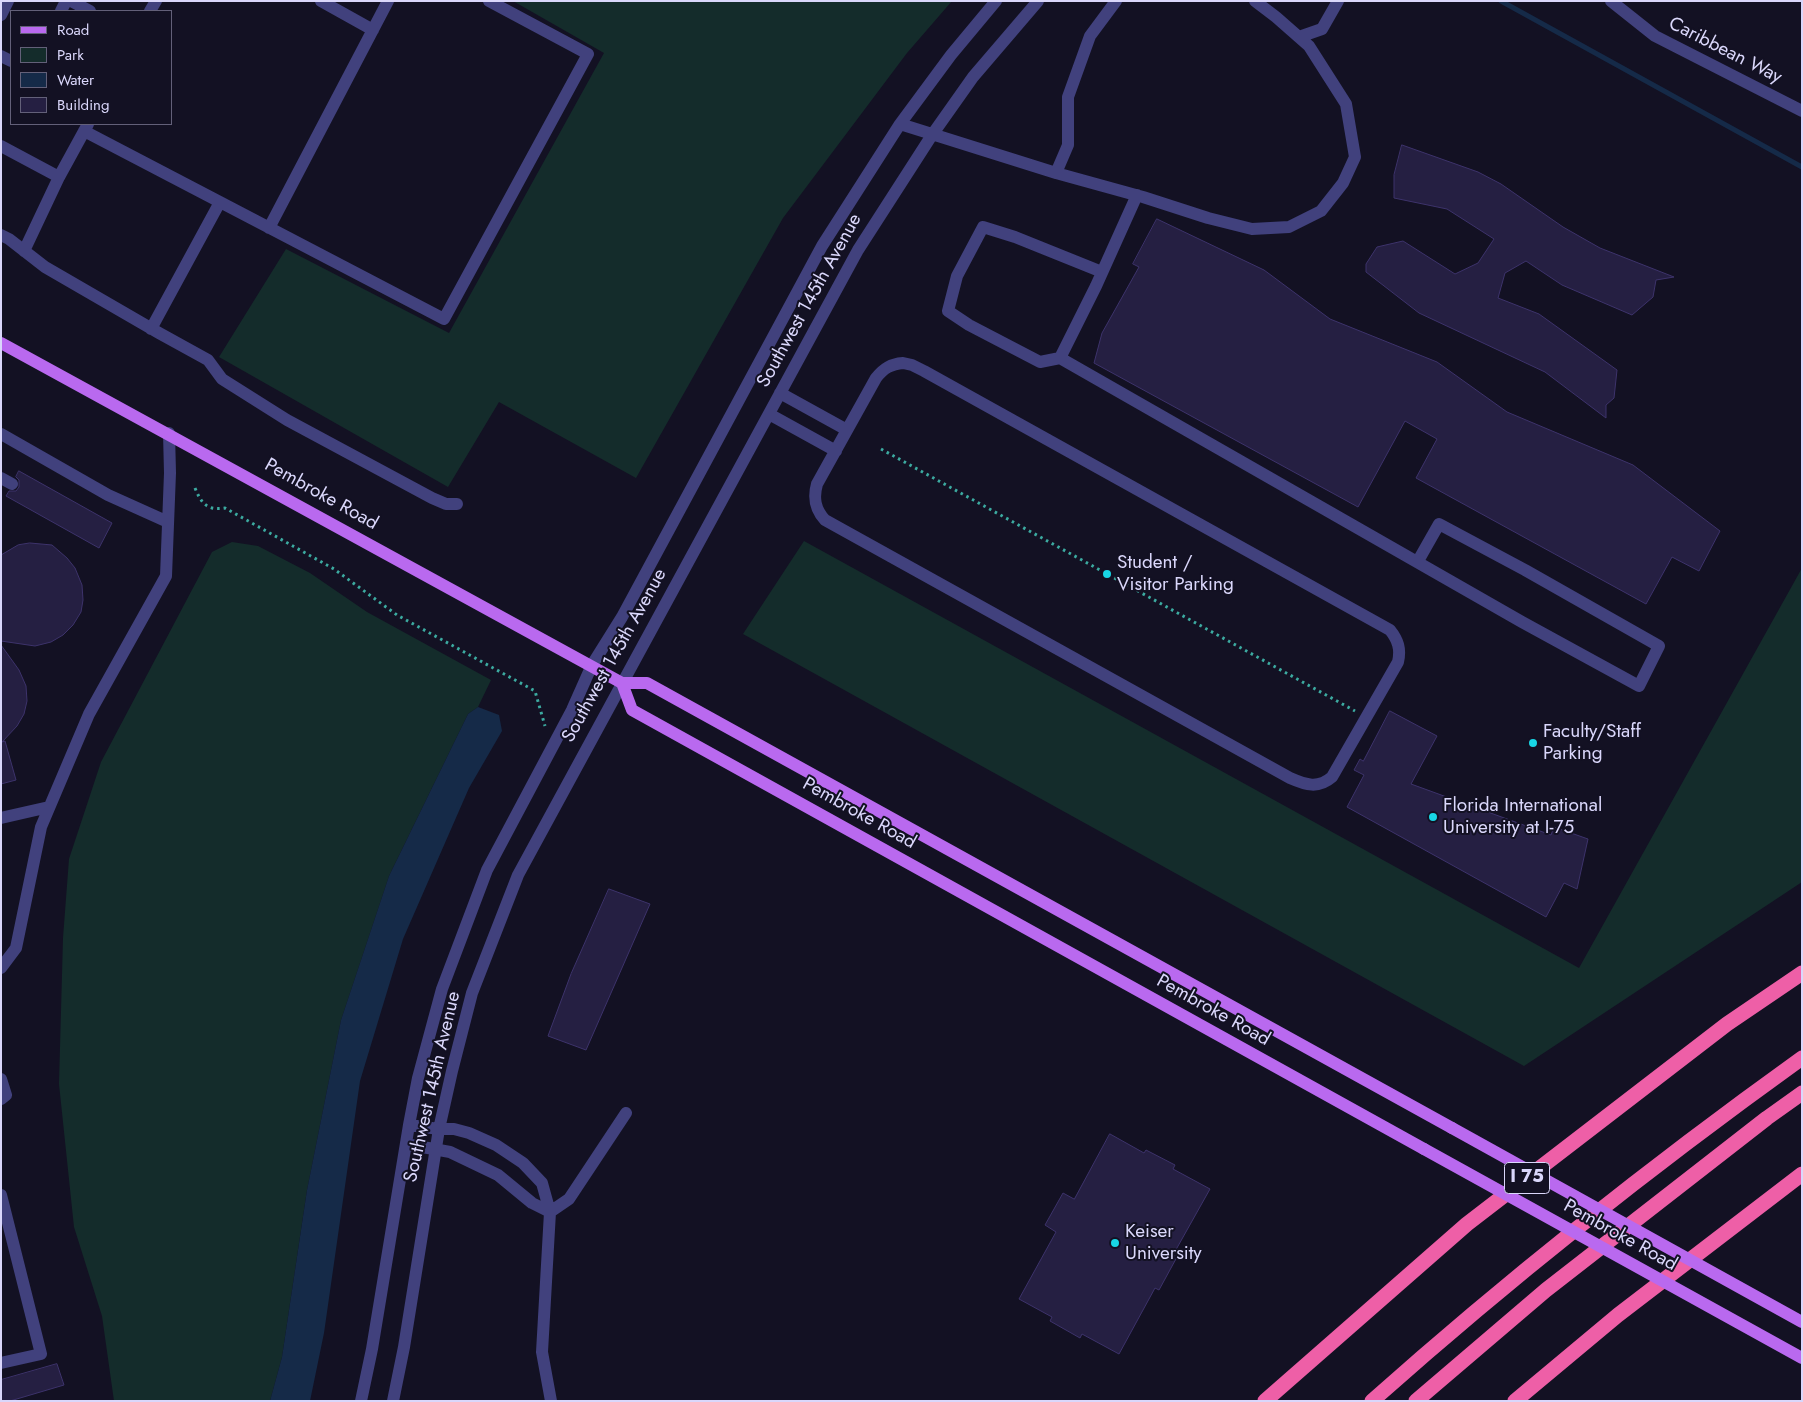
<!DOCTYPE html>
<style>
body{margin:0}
#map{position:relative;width:1803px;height:1402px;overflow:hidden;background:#131123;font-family:Jost,sans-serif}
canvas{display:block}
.frame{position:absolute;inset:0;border:2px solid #dad7fb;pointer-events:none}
.legend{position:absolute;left:10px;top:10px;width:162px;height:115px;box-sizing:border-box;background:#131123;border:1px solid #636079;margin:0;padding:6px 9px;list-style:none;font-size:15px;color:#dad7fb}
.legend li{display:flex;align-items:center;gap:10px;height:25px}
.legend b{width:25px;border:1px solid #636079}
</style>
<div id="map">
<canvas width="1803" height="1402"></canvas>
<div class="frame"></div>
<ul class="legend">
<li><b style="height:6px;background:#b969ef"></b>Road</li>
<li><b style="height:14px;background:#142c2b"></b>Park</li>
<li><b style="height:14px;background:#152a48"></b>Water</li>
<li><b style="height:14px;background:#251f42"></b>Building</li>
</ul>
</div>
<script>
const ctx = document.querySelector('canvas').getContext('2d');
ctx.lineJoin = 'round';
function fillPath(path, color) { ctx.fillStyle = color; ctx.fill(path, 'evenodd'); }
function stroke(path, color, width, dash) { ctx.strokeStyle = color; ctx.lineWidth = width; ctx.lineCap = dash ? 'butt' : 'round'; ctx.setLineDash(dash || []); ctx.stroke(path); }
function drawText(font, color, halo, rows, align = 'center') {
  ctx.font = font + ' Jost,sans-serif'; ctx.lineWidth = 4; ctx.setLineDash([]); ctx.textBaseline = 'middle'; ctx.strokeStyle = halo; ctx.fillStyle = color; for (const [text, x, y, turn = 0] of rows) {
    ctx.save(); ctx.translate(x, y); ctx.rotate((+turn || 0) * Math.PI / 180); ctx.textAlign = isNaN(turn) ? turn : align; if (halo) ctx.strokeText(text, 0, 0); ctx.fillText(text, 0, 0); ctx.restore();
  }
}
fillPath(new Path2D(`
 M513,1H952L907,53L783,218L636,478L499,402L448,487L219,357L286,249L449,333L604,53Z
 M804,541L1579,968L1802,568V882L1524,1066L743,634Z
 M232,542L258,546L310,573L367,612L491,680L478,707L468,714L389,876L341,1020L307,1190L282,1357L270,1401H114L102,1316L74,1227L59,1084L63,938L69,859L101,762L212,552Z`), '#142c2b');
fillPath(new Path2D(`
 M478,707L499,715L502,731L469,788L403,939L360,1081L324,1333L310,1401H270L282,1357L307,1190L341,1020L389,876L468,714Z`), '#152a48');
stroke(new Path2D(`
 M1501,1L1802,167`), '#152a48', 5);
const building = new Path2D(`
 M1402,145L1478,172L1501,184L1563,227L1600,248L1674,277L1656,280L1653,297L1632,315L1562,285L1526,261L1505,273L1498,298L1539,314L1617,370L1614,398L1606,405V418L1545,372L1419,313L1366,272V264L1377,247L1403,241L1455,274L1478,263L1494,239L1447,209L1394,198V175Z
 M1157,219L1264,270L1330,319L1437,362L1507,412L1633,465L1720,531L1699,571L1672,557L1646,604L1416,478L1437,439L1405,421L1358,507L1094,363L1102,333L1139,267L1133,264Z
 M19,471L112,523L99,548L6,496L9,491H16L19,487V480L16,477Z
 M30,543L52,545L67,558L75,568L82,585L83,600L81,612L73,625L63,635L51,642L35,646L1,641V555L18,545Z
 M1,645L19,670L26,686L27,701L24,714L17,726L2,742L5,741L16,780L1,784Z
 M1390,711L1437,736L1411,784L1551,835L1554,827L1588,839L1577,889L1564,883L1546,917L1347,807L1364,775L1354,770L1360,759L1363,761Z
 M609,889L650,904L586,1050L548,1036L571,974Z
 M1110,1134L1144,1153L1146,1150L1175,1165L1173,1169L1210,1189L1173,1255L1177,1257L1159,1290L1155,1288L1119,1354L1082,1334L1080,1338L1050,1321L1052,1317L1019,1299L1056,1232L1045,1225L1063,1193L1074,1199Z
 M57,1364L64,1385L10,1401H1V1380Z`);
fillPath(building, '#251f42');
stroke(building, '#3d336b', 1);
stroke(new Path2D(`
 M881,449L1355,711
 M195,488C201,503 207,511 225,508L334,569L397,615L535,691L545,726`), '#3caaa0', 3, [2.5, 4]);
stroke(new Path2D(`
 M71,1L90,11
 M321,1L373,30
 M1611,1L1655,36L1802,111
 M61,11L66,1
 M150,11L156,1
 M1,15L8,1
 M1299,37L1322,29L1338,1
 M1,56L11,61
 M900,124L1056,173L1143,197L1208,218L1252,229L1289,227L1321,211L1343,183L1355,157L1346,104L1309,46L1276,17L1255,1
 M84,131L444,319L588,54L489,1
 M1,146L59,177
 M1056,173L1068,145V97L1090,36L1116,1
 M269,228L388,1
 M1,235L9,239L45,267L159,333L208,360L222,379L287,420L432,498L446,504H457
 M24,251L59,177L88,124
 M1102,272L1015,237L983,227L957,276L948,311L969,325L1040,362L1060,358L1096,286L1137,195
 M151,329L220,202
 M1060,358L1522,622L1639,686L1659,646L1525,570L1439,524L1418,561
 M903,363L912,365L924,371L1390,630C1398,640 1401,649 1398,662L1332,777C1318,789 1306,785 1290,778L825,520C815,509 813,498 817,484L876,378C884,368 891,364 903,363Z
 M780,393L847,430
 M769,414L836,451
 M1,434L108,495L168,522
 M1,478L12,484
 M1,818L49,807
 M1,968L16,948L41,827L89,714L166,576L170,473L169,433
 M1,1079L6,1095L1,1099
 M409,1125L439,1129H454L469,1133L496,1145L523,1163L542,1183L550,1212L542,1352L551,1401
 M406,1144L450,1152L498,1175L532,1203L550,1212
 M1,1195L41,1354L1,1363
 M550,1212L569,1199L626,1113
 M361,1401L372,1349L409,1125L418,1078L442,989L487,870L572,710L592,665L622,617L822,246L900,124L951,55L996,1
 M393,1401L404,1347L439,1129L452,1071L472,993L518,875L858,250L932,135L973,77L1038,1`), '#41417d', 12);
stroke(new Path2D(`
 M1,343L622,683H647L1452,1128
 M622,683L632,710L1424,1149`), '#b969ef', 12);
stroke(new Path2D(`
 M1265,1401L1467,1224L1727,1024L1802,973
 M1372,1401C1509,1279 1653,1165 1802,1058
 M1416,1401L1546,1290L1767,1118L1802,1093
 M1515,1401L1618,1315L1802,1174`), '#ee5fa7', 15);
stroke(new Path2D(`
 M1452,1128L1802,1322
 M1424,1149L1802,1358`), '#b969ef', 12);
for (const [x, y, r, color] of [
 [1107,574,5,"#18d6e5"],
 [1533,743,5,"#18d6e5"],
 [1433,817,5,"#18d6e5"],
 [1115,1243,5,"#18d6e5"]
]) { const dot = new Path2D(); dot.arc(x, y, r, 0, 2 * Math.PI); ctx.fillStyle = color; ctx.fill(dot); stroke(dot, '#131123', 2); }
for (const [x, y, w] of [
 [1527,1178,45]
]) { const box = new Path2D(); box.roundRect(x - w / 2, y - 15.5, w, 31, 4); ctx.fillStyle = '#131123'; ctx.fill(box); stroke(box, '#dad7fb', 1); }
drawText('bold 18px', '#dad7fb', null, [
 ["I 75",1527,1178]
]);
drawText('19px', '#dad7fb', '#131123', [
 ["Caribbean Way",1725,51,27],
 ["Southwest 145th Avenue",810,301,-61],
 ["Pembroke Road",321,495,29],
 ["Southwest 145th Avenue",615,656,-61],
 ["Pembroke Road",859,814,29],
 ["Pembroke Road",1213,1011,29],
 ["Southwest 145th Avenue",433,1087,-77],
 ["Pembroke Road",1620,1236,29]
]);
drawText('19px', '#dad7fb', '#131123', [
 ["Student /",1117,563],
 ["Visitor Parking",1117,585],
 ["Faculty/Staff",1543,732],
 ["Parking",1543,754],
 ["Florida International",1443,806],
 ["University at I-75",1443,828],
 ["Keiser",1125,1232],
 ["University",1125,1254]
], 'left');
</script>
